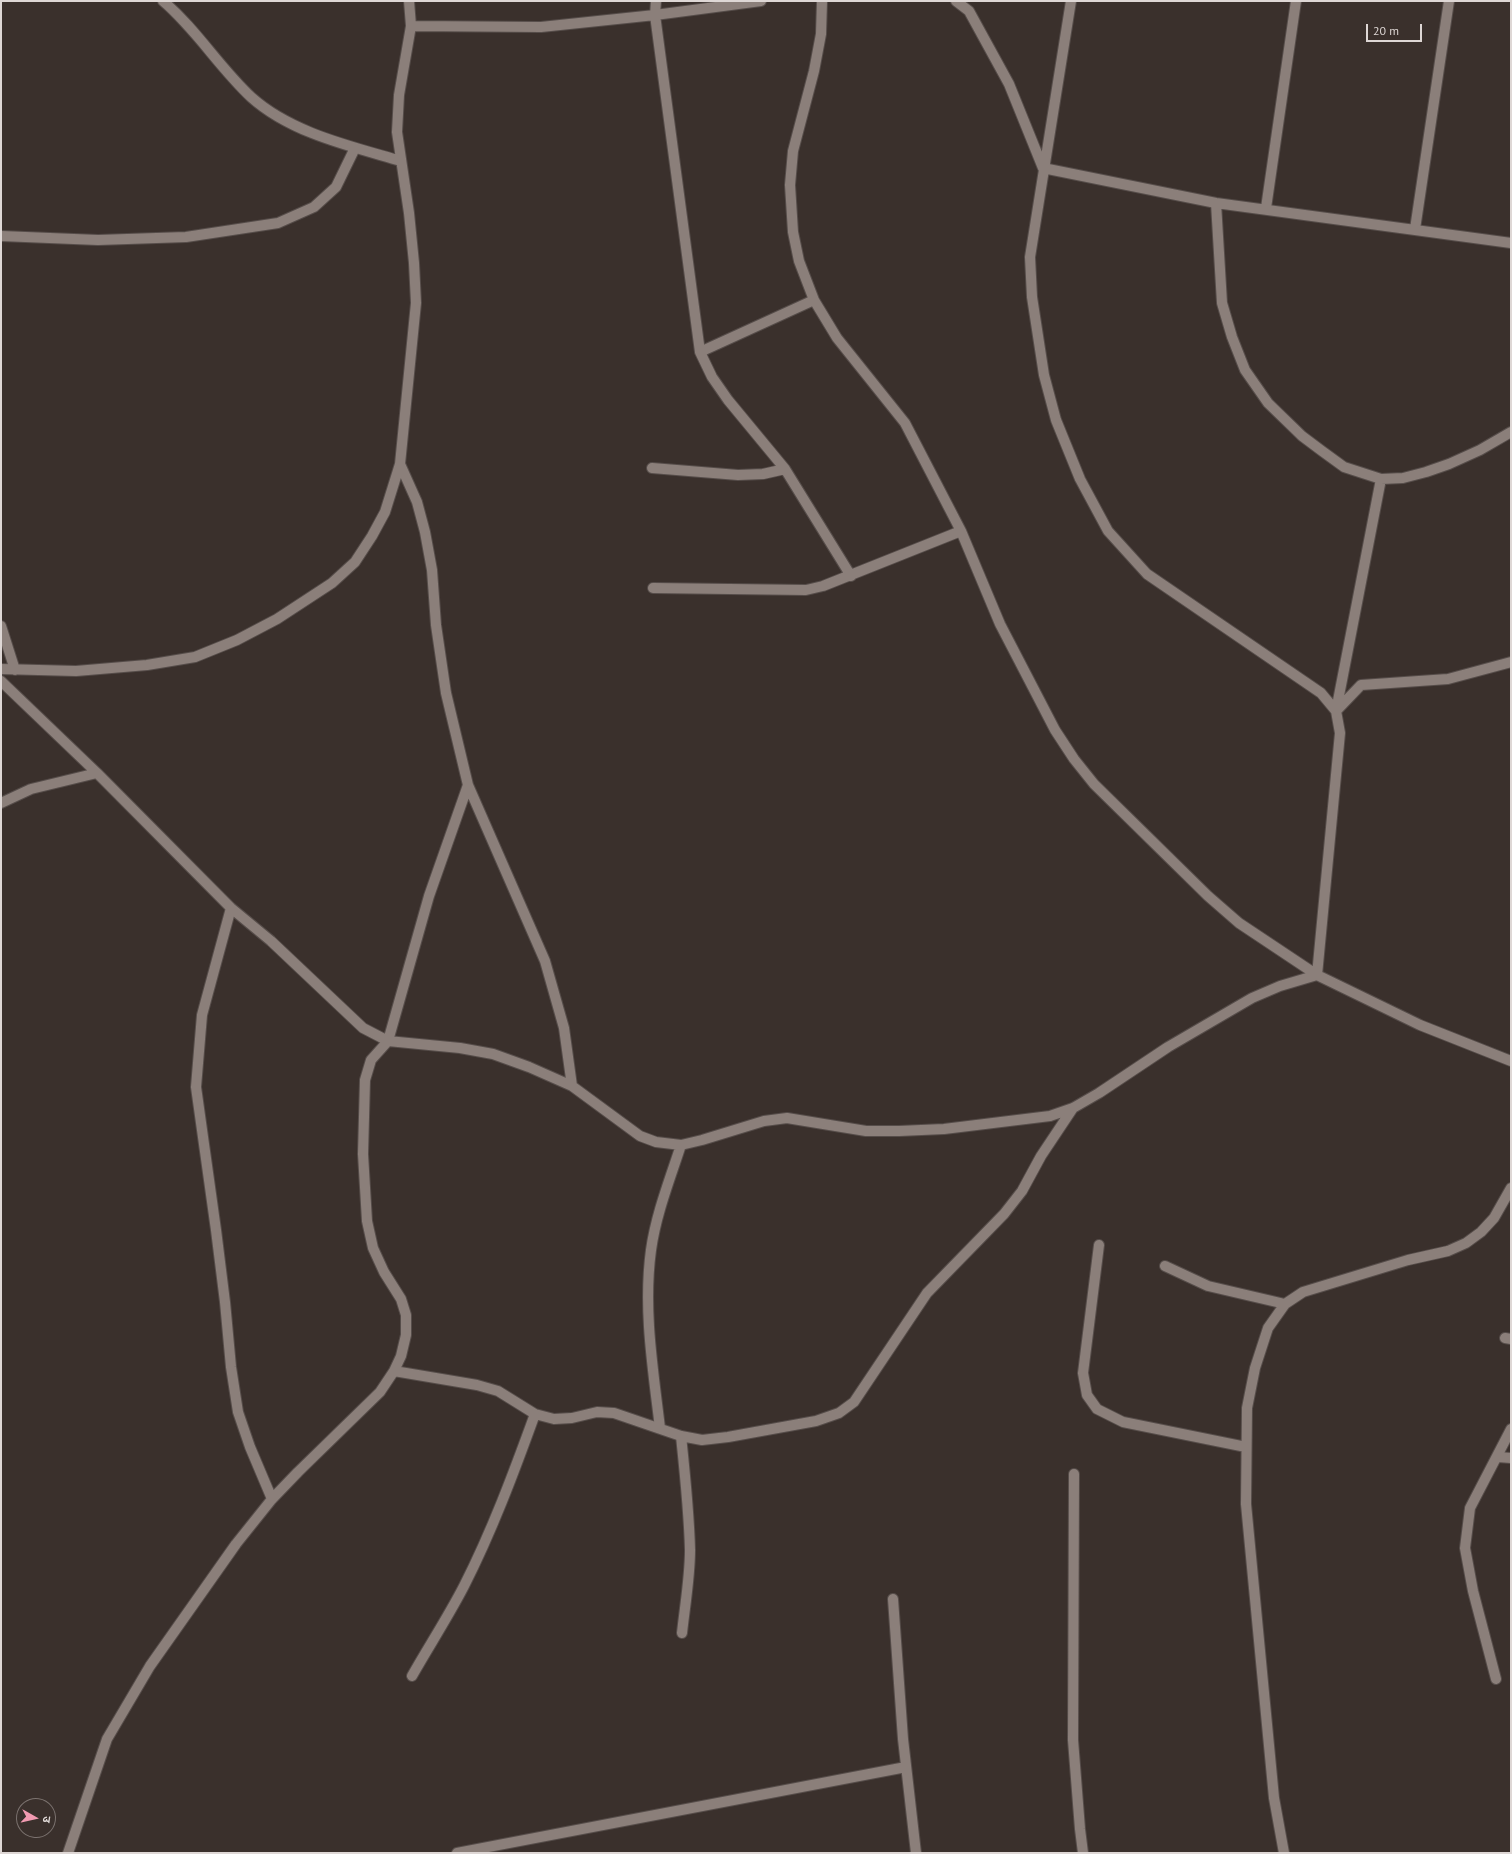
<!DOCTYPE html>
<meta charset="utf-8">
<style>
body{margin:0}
#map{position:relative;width:1512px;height:1854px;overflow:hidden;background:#3a302c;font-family:"PT Sans","Noto Sans Devanagari",sans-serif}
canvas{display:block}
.frame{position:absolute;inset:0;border:2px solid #ded7d5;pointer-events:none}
.north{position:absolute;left:16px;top:1798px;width:40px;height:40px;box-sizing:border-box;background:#3a302c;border:1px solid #7c7370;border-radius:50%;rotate:98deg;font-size:11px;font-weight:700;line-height:16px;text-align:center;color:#ded7d5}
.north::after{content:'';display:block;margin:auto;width:14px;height:18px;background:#f19ab1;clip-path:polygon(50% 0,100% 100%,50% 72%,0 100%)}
.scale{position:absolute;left:1366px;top:24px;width:56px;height:18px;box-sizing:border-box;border:2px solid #ded7d5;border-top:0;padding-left:5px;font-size:12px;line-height:14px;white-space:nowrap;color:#ded7d5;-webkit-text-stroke:3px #3a302c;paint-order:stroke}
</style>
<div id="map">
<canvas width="1512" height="1854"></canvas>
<div class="frame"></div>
<div class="north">उ</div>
<div class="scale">20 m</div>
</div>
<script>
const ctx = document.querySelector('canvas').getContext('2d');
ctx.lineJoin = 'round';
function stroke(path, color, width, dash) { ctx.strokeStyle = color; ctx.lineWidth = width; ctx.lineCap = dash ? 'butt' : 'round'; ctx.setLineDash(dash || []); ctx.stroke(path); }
const minor = new Path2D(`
 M163,1C196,29 219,67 251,97C291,133 350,146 401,161
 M656,1L655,15L700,352L712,377L728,400L785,469L851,576
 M822,1L821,34L814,71L793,151L790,185L793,232L799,261L814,300L837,338L905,423L961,531L1000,624L1055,730L1074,759L1094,784L1208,896L1239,923L1317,975L1420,1025L1511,1061
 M956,1L969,11L1009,84L1043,168L1216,203L1511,243
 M1071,1L1030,257L1032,297L1044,375L1056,420L1080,479L1108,531L1147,574L1321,693L1336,711L1340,733L1317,975
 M411,26L541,27L655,15L761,1
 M1216,203L1222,303L1232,337L1245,370L1268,403L1302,436L1322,451L1344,467L1381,479L1403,478L1426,472L1449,464L1480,450L1511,432
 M1266,208L1296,1
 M1415,229L1449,1
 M1,236L98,240L186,237L278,223L314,207L336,187L355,148
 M700,352L814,300
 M400,464L417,502L425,532L432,570L436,625L446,693L468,785L545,961L564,1028L572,1086
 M652,468L738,475L763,474L785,469
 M653,588L806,590L823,586L961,531
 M1,626L15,670
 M1,669L76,671L147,665L195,657L237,640L277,619L332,583L355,562L372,536L385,512L400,464L416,303L414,263L409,213L397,132L399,95L411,26L409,1
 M1,681L97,773L231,908L271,941L363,1028L388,1041L460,1048L493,1054L529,1067L572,1086L640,1136L656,1142L681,1145L702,1140L764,1121L787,1118L866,1131H899L944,1129L1050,1116L1073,1108L1099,1093L1168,1047L1252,998L1280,986L1317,975
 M1336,711L1381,479
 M1336,711L1361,685L1448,679L1511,662
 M1,803L31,789L97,773
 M231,908L202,1015L196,1087L216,1230L225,1302L231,1367L238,1412L250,1447L272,1499
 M1099,1245L1083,1373L1087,1395L1097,1409L1123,1422L1246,1447
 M1165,1266L1208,1286L1285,1304
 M1505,1338L1511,1339
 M394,1371L477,1385L498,1391L535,1414L554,1419L572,1418L597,1412L614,1413L681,1436L702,1440L728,1437L816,1421L839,1413L854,1402L927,1293L1004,1214L1022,1191L1041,1156L1073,1108
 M660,1428C653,1369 643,1309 651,1250C656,1214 670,1179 681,1145
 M681,1436C685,1474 689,1511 690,1550C690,1577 685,1605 682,1633
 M1498,1457L1511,1458
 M1074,1474L1073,1740L1080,1829L1083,1853
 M893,1599L903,1739L916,1853
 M412,1676C429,1646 448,1617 464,1586C492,1531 514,1472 535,1414
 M1496,1679L1473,1591L1465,1548L1470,1508L1511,1429
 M68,1853L107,1739L150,1666L236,1544L272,1499L298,1472L380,1392L394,1371L401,1356L406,1335V1315L401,1299L384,1272L373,1248L367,1221L363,1154L365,1080L371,1060L388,1041L429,896L468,785
 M457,1853L906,1767
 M1284,1853L1274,1798L1246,1504L1247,1408L1255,1368L1268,1328L1285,1304L1303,1292L1408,1260L1448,1251L1466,1243L1481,1232L1494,1218L1511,1188`);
stroke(minor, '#564d4a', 12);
stroke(minor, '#8b7f7a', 10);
</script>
